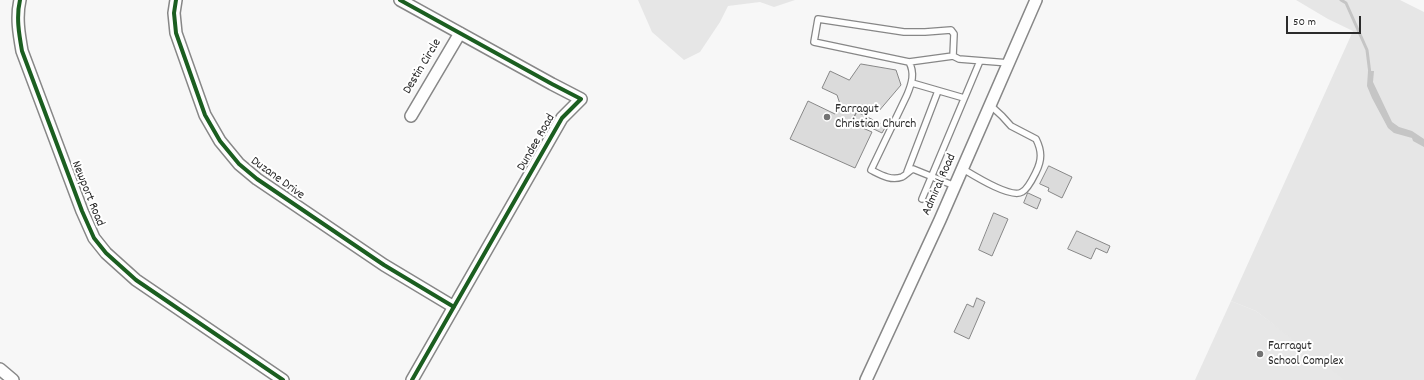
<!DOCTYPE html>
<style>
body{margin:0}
#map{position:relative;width:1424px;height:380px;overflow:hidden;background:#f7f7f7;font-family:Dekko,sans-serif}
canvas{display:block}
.scale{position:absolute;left:1286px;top:16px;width:75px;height:18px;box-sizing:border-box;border:2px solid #2b2b2b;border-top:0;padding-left:5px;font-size:12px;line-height:14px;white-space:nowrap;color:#2b2b2b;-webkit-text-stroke:3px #fff;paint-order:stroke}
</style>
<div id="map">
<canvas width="1424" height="380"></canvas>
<div class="scale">50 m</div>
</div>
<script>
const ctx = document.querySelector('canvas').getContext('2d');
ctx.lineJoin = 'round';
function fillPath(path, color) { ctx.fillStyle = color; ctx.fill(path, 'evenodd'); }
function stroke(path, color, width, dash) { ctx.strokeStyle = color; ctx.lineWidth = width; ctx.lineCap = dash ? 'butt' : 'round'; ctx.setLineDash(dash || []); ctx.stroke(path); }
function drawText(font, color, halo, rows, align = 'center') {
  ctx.font = font + ' Dekko,sans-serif'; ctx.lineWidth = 4; ctx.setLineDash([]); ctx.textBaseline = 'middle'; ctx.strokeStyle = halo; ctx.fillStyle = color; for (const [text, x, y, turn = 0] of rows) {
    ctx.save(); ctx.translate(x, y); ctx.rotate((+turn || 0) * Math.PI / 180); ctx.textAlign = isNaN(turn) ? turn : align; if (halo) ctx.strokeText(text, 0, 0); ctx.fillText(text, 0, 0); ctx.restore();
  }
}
fillPath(new Path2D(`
 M1231,301L1256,311L1348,380H1195Z`), '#e7e7e7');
fillPath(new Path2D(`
 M638,0H795L774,7L760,2L728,6L720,22L700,52L684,60L652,32Z
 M1296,0H1400L1424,12V380H1345L1256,311L1231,301L1353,31L1328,19Z`), '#e6e6e6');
fillPath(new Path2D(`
 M1368,71H1374L1373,82L1392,122L1399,127L1412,131L1424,139V147L1413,141L1412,138L1394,133L1388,128L1372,98L1367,86Z`), '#c5c5c5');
stroke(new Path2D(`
 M1341,0L1346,3L1367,50L1370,74`), '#c5c5c5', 3);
const building = new Path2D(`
 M861,64L896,70L901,85L878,112L859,108L851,123L872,132L855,168L790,139L808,101L835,114L840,104L837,95L822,88L830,71L849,80Z
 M857,112L886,126L882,133L853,119Z
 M1049,166L1072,177L1062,198L1048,191L1049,188L1040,184Z
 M1028,193L1041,199L1037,209L1024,203Z
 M994,213L1008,219L992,256L979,250Z
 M1077,231L1110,246L1107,253L1096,248L1091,259L1068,249Z
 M977,298L985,302L969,339L954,332L967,304L973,307Z`);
fillPath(building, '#dbdbdb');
stroke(building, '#878787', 1);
const lane = new Path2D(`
 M909,62L953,56
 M912,83L964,98
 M963,169C973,175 1011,199 1022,192C1028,189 1033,178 1036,172C1042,160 1042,151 1036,139L1011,126L1002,116L990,105
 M907,172L938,91
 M955,186L913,169C909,171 906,175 902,177C891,181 881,175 871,170L907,95C912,83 915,73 909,62L814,42L818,19L904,32H925L951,30L954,34L953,56L959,59L1009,63
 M922,199L980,61`);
const street = new Path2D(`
 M20,0C16,17 19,34 22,51L82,211L94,238L106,253L136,280L283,380
 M176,0L174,13L176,33L205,115L220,141L239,164L257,179L384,265L454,307
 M400,0L552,84L581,99L562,118L412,380
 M411,116L460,33
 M0,369L13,380
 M866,380L940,220L1036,0`);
stroke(lane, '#878787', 8);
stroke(street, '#878787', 14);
stroke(lane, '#fefefe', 5.5);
stroke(street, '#fefefe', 11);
stroke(new Path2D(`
 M20,0C16,17 19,34 22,51L82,211L94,238L106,253L136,280L283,380
 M176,0L174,13L176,33L205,115L220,141L239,164L257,179L384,265L454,307
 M400,0L552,84L581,99L562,118L412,380`), '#1b5e20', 4);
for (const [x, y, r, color] of [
 [827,117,4,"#727272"],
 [1260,354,4,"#727272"]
]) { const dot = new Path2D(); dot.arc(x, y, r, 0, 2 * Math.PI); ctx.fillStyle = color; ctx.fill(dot); stroke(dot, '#fff', 1.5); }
drawText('13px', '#2b2b2b', '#fff', [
 ["Destin Circle",423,67,-59],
 ["Dundee Road",537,143,-60],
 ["Duzane Drive",277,179,36],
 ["Admiral Road",940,185,-66],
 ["Newport Road",87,194,68]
]);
drawText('13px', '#2b2b2b', '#fff', [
 ["Farragut",835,110],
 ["Christian Church",835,125],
 ["Farragut",1268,347],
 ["School Complex",1268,362]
], 'left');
</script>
